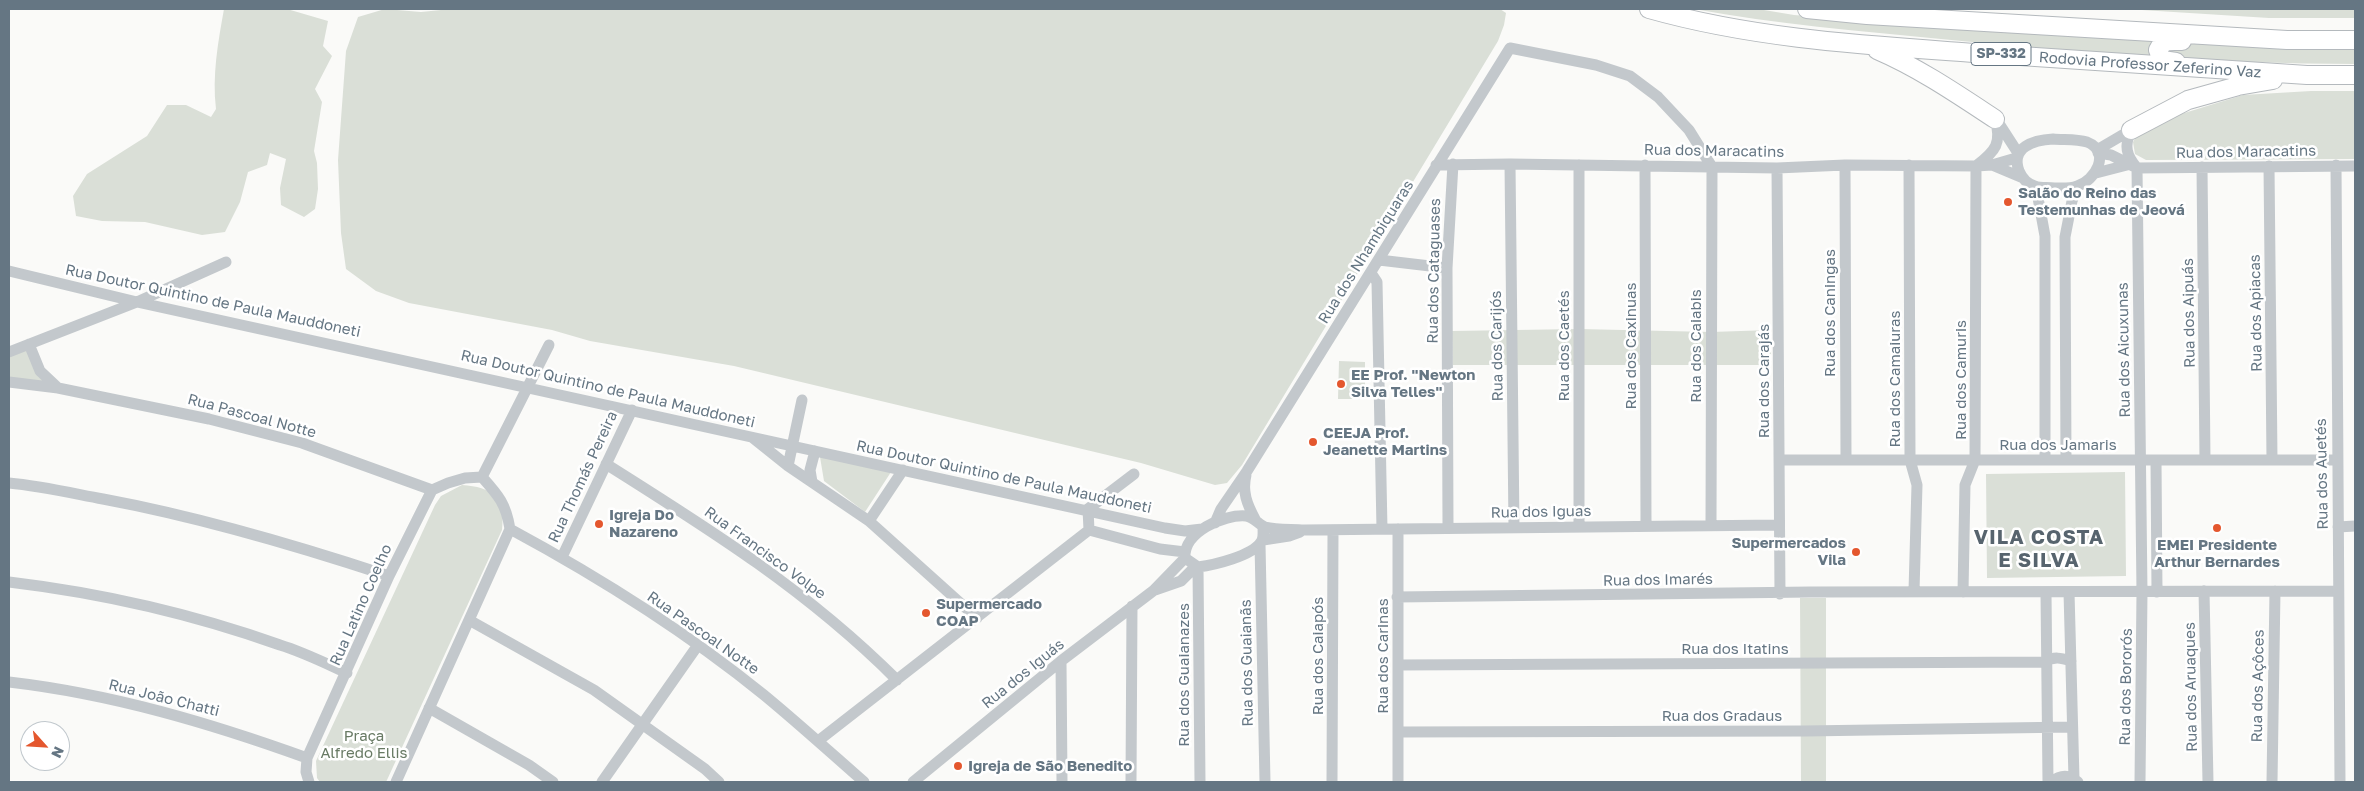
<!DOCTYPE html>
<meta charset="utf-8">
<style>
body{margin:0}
#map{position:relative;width:2364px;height:791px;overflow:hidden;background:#fafaf8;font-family:"Golos Text",sans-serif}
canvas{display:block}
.frame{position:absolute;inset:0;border:10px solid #657683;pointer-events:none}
.north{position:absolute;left:20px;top:721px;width:50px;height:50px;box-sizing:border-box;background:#fff;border:1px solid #c1c8cd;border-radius:50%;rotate:116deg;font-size:14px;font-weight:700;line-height:20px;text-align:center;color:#657683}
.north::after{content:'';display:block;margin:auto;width:18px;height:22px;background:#e4572e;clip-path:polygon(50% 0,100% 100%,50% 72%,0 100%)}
</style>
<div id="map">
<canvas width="2364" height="791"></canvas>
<div class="frame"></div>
<div class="north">N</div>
</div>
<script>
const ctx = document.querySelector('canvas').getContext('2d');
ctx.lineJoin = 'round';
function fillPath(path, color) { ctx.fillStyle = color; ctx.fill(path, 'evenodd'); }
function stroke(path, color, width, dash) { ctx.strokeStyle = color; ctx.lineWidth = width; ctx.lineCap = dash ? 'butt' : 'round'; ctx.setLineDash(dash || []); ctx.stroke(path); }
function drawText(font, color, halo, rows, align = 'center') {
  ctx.font = font + ' "Golos Text",sans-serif'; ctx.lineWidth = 5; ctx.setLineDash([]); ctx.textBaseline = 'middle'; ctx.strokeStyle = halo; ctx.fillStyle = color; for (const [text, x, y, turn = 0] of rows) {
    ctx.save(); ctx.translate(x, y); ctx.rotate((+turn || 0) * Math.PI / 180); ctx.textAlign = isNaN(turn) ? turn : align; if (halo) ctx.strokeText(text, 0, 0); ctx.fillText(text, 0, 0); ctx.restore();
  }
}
fillPath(new Path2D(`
 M224,9H287L328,21L323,46L332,56L315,89L322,102L314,151L317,163L318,189L315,209L304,217L281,205L280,188L286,159L270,153L267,165L248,172L240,202L225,232L202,235L145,222L102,221L76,216L73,196L87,174L147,136L167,105H186L211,117L216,109C212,76 218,42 224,9Z
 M385,9L421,12L451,9H1500L1506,13L1504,25L1498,41L1242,465L1227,483L1215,485L1141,463L734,366L590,341L552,330L409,303L376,291L346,269L341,233L338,160L346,51L358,17Z
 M1694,9H1758L1794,15C1981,30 2168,47 2355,47V64C2217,64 2079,53 1941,39C1859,31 1776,24 1694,9Z
 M2126,9H2355V18H2269Z
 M2311,91H2355V159L2146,160L2135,154L2133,142L2142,126L2243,95Z
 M1579,329L1711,332L1771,330V365H1453L1452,331Z
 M29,345L56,387L9,381V353Z
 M1339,361L1365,362V399H1338Z
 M820,457L891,472L865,512L824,481Z
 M2125,472L2126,576L1987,578L1986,474Z
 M462,485C492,487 506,497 502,530L387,780L386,782H320L317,778L316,761L435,505L441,496Z
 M1800,598H1826V782H1801Z`), '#dadfd7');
const highway = new Path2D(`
 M1649,9C1755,39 1865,45 1975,53C2085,60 2196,68 2307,75H2355
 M1807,9L1867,15L2287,40H2355
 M1877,50C1919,68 1957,94 1995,119
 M2176,62L2162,60L2158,50C2163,39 2172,41 2182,41
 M2131,130L2188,100L2238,86L2273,80`);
stroke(highway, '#b4b9bd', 20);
stroke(new Path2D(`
 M1998,122L2018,153
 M2131,130C2124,146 2126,155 2137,168L2142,592L2140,782
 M2053,139C2063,140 2077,139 2087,142C2112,152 2095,181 2077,186C2070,189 2061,188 2054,188C2048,187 2040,188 2035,186C2027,184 2022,178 2019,171C2010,147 2034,140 2053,139Z
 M2097,150L2131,130
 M2098,153L2111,155L2137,168L2355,166
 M1510,164L1514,528
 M1436,165L1510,164L1777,168L1845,165L1976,166L1992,165L2016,158
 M1645,165L1646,526
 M1845,165L1846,460
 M1909,165L1910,460L1917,485L1914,591
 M1992,165L2023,178
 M2336,165L2340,782
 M2269,166L2272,460
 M2202,167L2205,460
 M1777,168L1780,594
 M2096,173L2127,165
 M2036,187L2045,236V460
 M1379,260L1447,268
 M9,271L137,302L1165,528L1185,531L1202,529
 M1371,273L1377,282L1382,529
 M29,344L40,371L57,387
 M9,352L137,302L226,262
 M9,382L58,388L209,419L302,443L432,490
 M753,438L788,466L869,521L977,618
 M1779,460H2337
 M2066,460L2065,237L2072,201L2078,186
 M2156,460L2157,592
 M606,464C711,530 808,591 897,680
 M788,466L802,400
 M1246,475C1242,492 1247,504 1255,519
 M482,477L549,345
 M812,482L810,470L815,451
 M9,483C41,486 71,493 103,499C200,517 295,545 389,576
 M1088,509L1134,474
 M869,521L903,470
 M1215,523L1221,509L1247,471L1510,48L1596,65L1630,76L1658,97L1689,130L1712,167L1711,525
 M1263,527C1263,532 1264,538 1261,542C1252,556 1214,565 1198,567L1185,558C1183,532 1224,514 1246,516C1254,517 1259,525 1265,527C1277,530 1291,529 1304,530L1779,525
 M1579,527V165
 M2338,527L2355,526
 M1448,528L1447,268L1453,164
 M510,529C599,577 685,631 764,695C798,723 831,753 864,782
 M1398,529V782
 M1089,530L1160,549L1185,552
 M1263,540L1289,536L1300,532
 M1260,544L1265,782
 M562,557L632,410
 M1198,567L1200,782
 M9,582C101,593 193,614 280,645C303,652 325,663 347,673
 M1155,590L1181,581L1195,567
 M2204,591L2208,782
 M1963,592L1965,485L1975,460L1976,166C1996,151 2002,143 1995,119
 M2069,592L2074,779
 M2046,593L2048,782
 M1397,597L1811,592L2338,591
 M469,620L594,690L705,769L719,782
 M1061,661L1062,782
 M1398,665L2045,662C2054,656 2061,658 2071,661
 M9,682C112,694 210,723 307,758
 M429,708L529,765L553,782
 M1398,732L1805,731L2072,727
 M818,741L1089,530L1088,509
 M309,782L306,772L307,758L389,576L432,490L448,483L465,478L482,477C499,496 506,504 510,529L396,782
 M602,782L698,645
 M913,782L1061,661L1153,591L1185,558
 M1131,782L1132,606
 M1332,782L1333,530
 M2051,782C2060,775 2069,774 2078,782
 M2272,782L2275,591`), '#c3c8cc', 11);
stroke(highway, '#fff', 18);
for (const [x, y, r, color] of [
 [2008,202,5,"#e4572e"],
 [1341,384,5,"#e4572e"],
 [1313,442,5,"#e4572e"],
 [599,524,5,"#e4572e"],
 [2217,528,5,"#e4572e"],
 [1856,552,5,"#e4572e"],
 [926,613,5,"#e4572e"],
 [958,766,5,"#e4572e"]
]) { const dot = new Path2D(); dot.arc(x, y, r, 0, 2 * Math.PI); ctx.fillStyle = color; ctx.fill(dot); stroke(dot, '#fff', 2); }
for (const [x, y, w] of [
 [2001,54,60]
]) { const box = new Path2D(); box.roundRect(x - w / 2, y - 11.5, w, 23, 4); ctx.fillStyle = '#fff'; ctx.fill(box); stroke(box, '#657683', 1); }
drawText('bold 14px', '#657683', null, [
 ["SP-332",2001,54]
]);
drawText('15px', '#657683', '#fff', [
 ["Rodovia Professor Zeferino Vaz",2150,65,4],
 ["Rua dos Maracatins",1714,151,1],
 ["Rua dos Maracatins",2246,152,-1],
 ["Rua dos Nhambiquaras",1366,252,-58],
 ["Rua dos Cataguases",1434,271,-89],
 ["Rua Doutor Quintino de Paula Mauddoneti",213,301,12],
 ["Rua dos Caningas",1830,313,-90],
 ["Rua dos Aipuás",2189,313,-91],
 ["Rua dos Apiacas",2256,313,-91],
 ["Rua dos Carijós",1497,346,-91],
 ["Rua dos Caetés",1564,346,-90],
 ["Rua dos Caxinuas",1631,346,-90],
 ["Rua dos Caiabis",1696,346,-90],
 ["Rua dos Aicuxunas",2124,350,-91],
 ["Rua dos Camaiuras",1895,379,-90],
 ["Rua dos Camuris",1961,380,-90],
 ["Rua dos Carajás",1764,381,-90],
 ["Rua Doutor Quintino de Paula Mauddoneti",608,389,13],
 ["Rua Pascoal Notte",252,416,15],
 ["Rua dos Jamaris",2058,445],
 ["Rua dos Auetés",2322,474,-91],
 ["Rua Thomás Pereira",583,477,-65],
 ["Rua Doutor Quintino de Paula Mauddoneti",1004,477,12],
 ["Rua dos Iguas",1541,512,-1],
 ["Rua Francisco Volpe",765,553,36],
 ["Rua dos Imarés",1658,580,-1],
 ["Rua Latino Coelho",361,605,-66],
 ["Rua Pascoal Notte",703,633,35],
 ["Rua dos Itatins",1735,649],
 ["Rua dos Caiapós",1318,656,-90],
 ["Rua dos Carinas",1383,656,-90],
 ["Rua dos Guaianãs",1247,663,-91],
 ["Rua dos Iguás",1023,674,-39],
 ["Rua dos Guaianazes",1184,675,-90],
 ["Rua dos Açôces",2258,686,-89],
 ["Rua dos Bororós",2126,687,-89],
 ["Rua dos Aruaques",2191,687,-91],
 ["Rua João Chatti",164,698,14],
 ["Rua dos Gradaus",1722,716]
]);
drawText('bold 15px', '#657683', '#fff', [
 ["Salão do Reino das",2018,193],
 ["Testemunhas de Jeová",2018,210],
 ["EE Prof. \"Newton",1351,375],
 ["Silva Telles\"",1351,392],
 ["CEEJA Prof.",1323,433],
 ["Jeanette Martins",1323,450],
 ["Igreja Do",609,515],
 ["Nazareno",609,532],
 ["Supermercados",1846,543,"right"],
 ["Vila",1846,560,"right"],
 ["EMEI Presidente",2217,545,"center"],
 ["Arthur Bernardes",2217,562,"center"],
 ["Supermercado",936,604],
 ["COAP",936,621],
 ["Igreja de São Benedito",968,766]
], 'left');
drawText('15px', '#687a64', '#fff', [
 ["Praça",364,736],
 ["Alfredo Ellis",364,753]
]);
ctx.letterSpacing = '1px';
drawText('bold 20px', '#57646e', '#fff', [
 ["VILA COSTA",2039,538],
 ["E SILVA",2039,561]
]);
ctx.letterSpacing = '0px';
</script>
